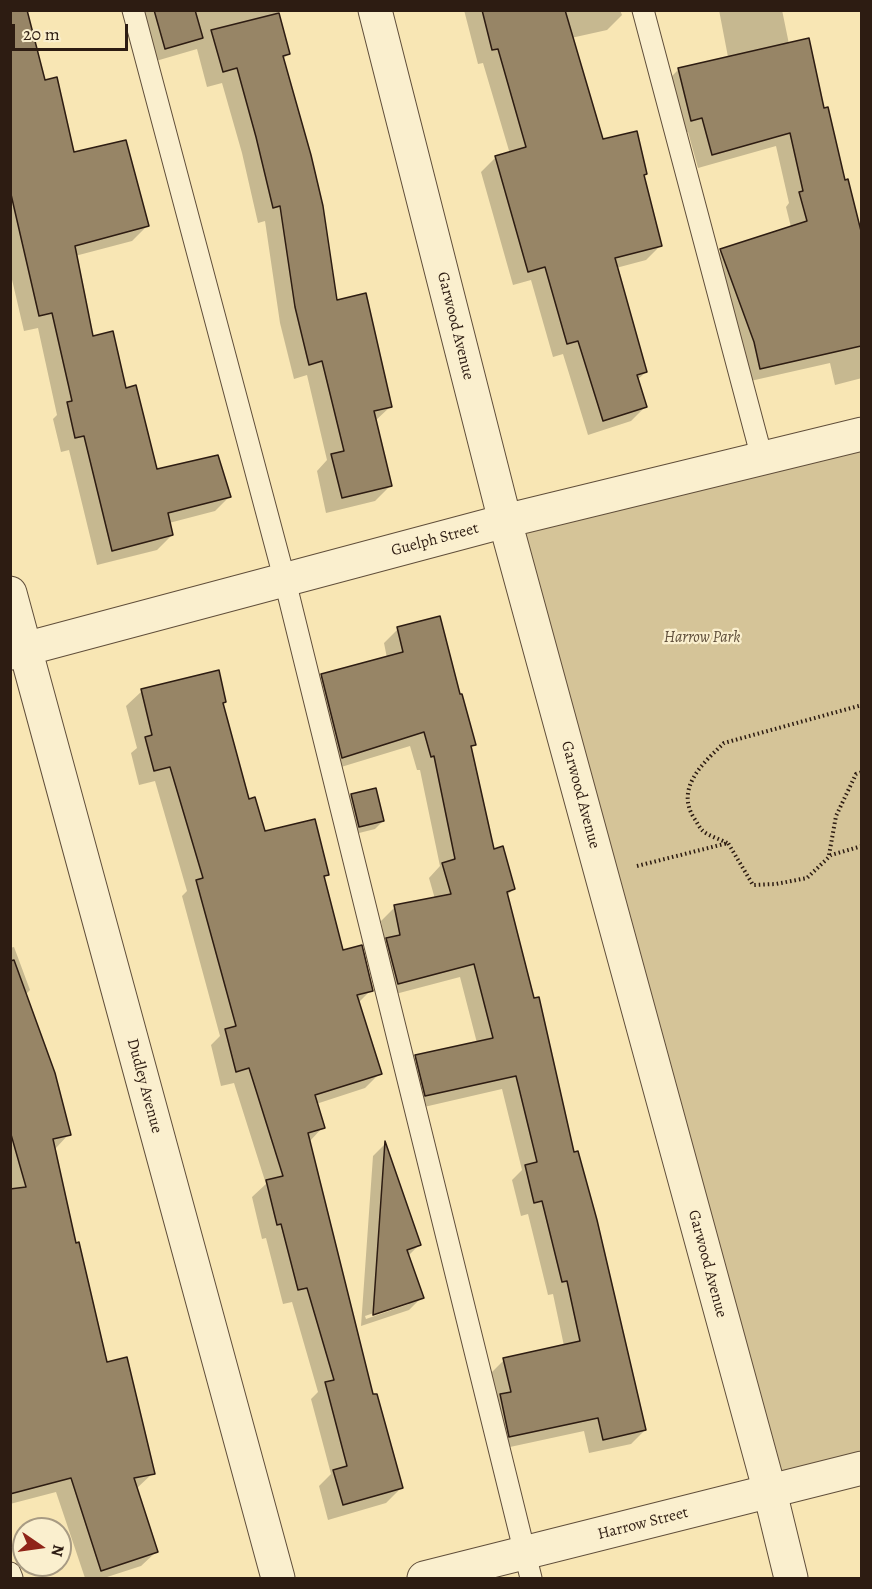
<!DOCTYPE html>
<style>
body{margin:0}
#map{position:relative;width:872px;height:1589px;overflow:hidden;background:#f8e6b4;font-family:Alegreya,serif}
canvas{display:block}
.frame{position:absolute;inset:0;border:12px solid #2d1c12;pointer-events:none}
.north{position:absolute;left:12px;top:1517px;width:60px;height:60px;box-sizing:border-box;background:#faefce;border:2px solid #a89b83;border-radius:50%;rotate:103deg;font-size:16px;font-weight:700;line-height:24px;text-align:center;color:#2d1c12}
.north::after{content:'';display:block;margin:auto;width:21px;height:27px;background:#8f2418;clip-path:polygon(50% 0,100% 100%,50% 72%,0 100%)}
.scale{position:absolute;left:12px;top:24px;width:116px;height:27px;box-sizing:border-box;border:3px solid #2d1c12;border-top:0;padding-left:8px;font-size:18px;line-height:21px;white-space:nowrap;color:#2d1c12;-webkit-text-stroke:4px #faefce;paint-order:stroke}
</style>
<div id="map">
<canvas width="872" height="1589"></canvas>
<div class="frame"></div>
<div class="north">N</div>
<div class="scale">20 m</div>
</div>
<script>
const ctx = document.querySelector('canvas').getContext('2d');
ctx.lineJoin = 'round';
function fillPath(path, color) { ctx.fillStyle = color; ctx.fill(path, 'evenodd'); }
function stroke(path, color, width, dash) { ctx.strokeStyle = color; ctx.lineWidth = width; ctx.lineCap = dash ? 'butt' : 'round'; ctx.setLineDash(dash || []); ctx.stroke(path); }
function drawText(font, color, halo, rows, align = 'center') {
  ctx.font = font + ' Alegreya,serif'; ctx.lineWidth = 4.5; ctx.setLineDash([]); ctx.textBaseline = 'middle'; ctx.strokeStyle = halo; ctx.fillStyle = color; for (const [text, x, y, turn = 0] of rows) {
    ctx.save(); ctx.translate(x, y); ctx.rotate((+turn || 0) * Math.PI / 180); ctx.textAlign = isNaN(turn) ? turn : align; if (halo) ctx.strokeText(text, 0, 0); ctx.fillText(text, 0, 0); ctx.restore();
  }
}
fillPath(new Path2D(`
 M861,434V1468L770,1492L505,521Z`), '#d5c498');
fillPath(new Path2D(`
 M10,10L44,82L73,154L147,226L132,241L75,256L92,337L125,390L156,471L230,496L215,511L169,523L172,535L157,550L97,565L69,450L61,452L53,419L57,415L38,328L24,331L10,271Z
 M143,10H277L288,54L282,60L336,302L390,407L375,421L390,486L375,501L326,513L317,471L327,460L307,375L294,379L280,323L265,221L258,223L242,153L222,83L207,87L197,49L149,63Z
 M464,10H620L622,15L607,30L571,38L602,141L643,176L660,246L646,260L616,268L646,372L637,380L645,407L631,421L588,435L563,354L553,357L531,280L513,285L481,172L496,157L510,154L483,63L478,64Z
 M719,10H782L789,44L822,110L843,182L847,181L862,238V378L835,385L830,363L746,382L707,265L721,251L791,227L786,207L789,203L776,146L698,168L688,132L677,134L665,83L679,69L728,57Z
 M398,629L459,696L474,745L470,749L493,850L514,889L506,896L645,1430L631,1444L589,1453L584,1431L496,1450L490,1374L504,1360L564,1346L553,1294L548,1295L528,1214L521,1216L512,1180L522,1170L502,1089L411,1110L402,1070L416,1056L477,1043L460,977L384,997L373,954L385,942L381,921L395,907L435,899L429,878L440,866L420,770H417L410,746L328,771L308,689L322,675L387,658L384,643Z
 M142,691L225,702L222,705L248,801L264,832L328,874L323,879L342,951L371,990L358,1003L380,1073L365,1088L316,1104L323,1127L309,1142L372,1396L401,1488L386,1503L328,1520L319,1486L331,1474L311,1399L318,1392L292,1302L283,1304L266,1238L262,1239L252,1197L266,1184L234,1083L221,1086L211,1045L220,1036L182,896L187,891L155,781L139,785L131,753L137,748L126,706Z
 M351,795L383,821L375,829L351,835L343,803Z
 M14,947L30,990L25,995L69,1134L55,1149L75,1244L106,1364L153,1473L136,1489L156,1552L141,1566L104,1578H85L56,1492L10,1504V948Z
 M385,1144L419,1245L408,1256L422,1297L409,1310L361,1326L373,1156ZM409,1301V1304L366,1319L365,1316Z`), '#0003');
const building = new Path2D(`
 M10,10H27L45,80L57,77L74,152L126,140L149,226L75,246L93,336L113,331L126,388L136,385L157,469L218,455L231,497L168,513L173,535L112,551L84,436L75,438L67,402L72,401L52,313L39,316L10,190Z
 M154,10H195L203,38L165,49Z
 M482,10H565L603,139L637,131L647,174L644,175L662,246L615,258L647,372L637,375L647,407L603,421L578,341L567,344L545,267L528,272L495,156L526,147L498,49L492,50Z
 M279,13L290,54L283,56L311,155L323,206L337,300L366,293L392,407L374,411L392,486L342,498L331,454L344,451L322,361L309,365L295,307L280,206L273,208L256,137L237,68L223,72L211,30Z
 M809,38L824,108L828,107L845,180L848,179L861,231V346L760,369L754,342L720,249L807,221L799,192L803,191L790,133L712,155L702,118L691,121L678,68Z
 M440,616L460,694H462L476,745L471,746L494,849L503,846L515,889L507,892L534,998L539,997L574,1152L578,1151L597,1220L646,1430L603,1440L598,1418L509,1437L500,1394L511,1392L503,1358L580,1341L567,1281L562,1282L542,1201L534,1203L525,1165L537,1162L516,1076L425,1096L415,1055L493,1038L474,964L398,984L386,938L400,935L394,905L451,894L442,863L455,859L434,756L431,757L424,732L342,758L321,674L403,652L397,627Z
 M219,670L226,702L223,703L249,799L255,797L265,831L315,819L329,875L324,876L343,950L362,945L373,991L357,995L382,1074L315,1095L325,1128L308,1133L373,1394H377L403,1488L343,1505L333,1470L347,1466L325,1382L334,1380L307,1288L298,1290L281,1224L277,1225L266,1180L283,1176L249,1068L236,1072L225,1029L236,1026L196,880L203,878L170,767L154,771L145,737L152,735L141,689Z
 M376,788L384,821L359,827L351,794Z
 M14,960L55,1073L71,1135L53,1139L76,1243L79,1242L107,1362L127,1357L155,1474L134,1478L158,1552L101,1571L71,1478L10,1494V1189L26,1187L10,1131V961Z
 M385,1141L421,1245L407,1250L424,1298L373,1315Z`);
fillPath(building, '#978566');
stroke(building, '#2d1c12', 1.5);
const service = new Path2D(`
 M133,10L285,581L531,1578
 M643,10L762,458
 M10,1573L12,1578`);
const minor = new Path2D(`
 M375,10L505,521L770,1492L791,1578
 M10,593L278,1578
 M10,653L505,521L862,434`);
const tertiary = new Path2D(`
 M424,1578L862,1468`);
stroke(service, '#604e3a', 23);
stroke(minor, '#604e3a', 35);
stroke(tertiary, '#604e3a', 35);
stroke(new Path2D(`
 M727,843C720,839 708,836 702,830C699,827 697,822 694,818C675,788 703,763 724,743L862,705
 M829,855L836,816L856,774L862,772
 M637,866L728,843L753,885L776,884L807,878L831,855L862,846`), '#2d1c12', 4, [1.5, 3]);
stroke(service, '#faefce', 21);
stroke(minor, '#faefce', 33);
stroke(tertiary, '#faefce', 33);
drawText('16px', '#2d1c12', '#faefce', [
 ["Garwood Avenue",455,326,76],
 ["Guelph Street",435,540,-15],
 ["Garwood Avenue",580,795,75],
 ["Dudley Avenue",144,1086,75],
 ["Garwood Avenue",707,1264,75],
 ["Harrow Street",643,1524,-14]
]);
drawText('italic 16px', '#5f4e3a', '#faefce', [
 ["Harrow Park",702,638]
]);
</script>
